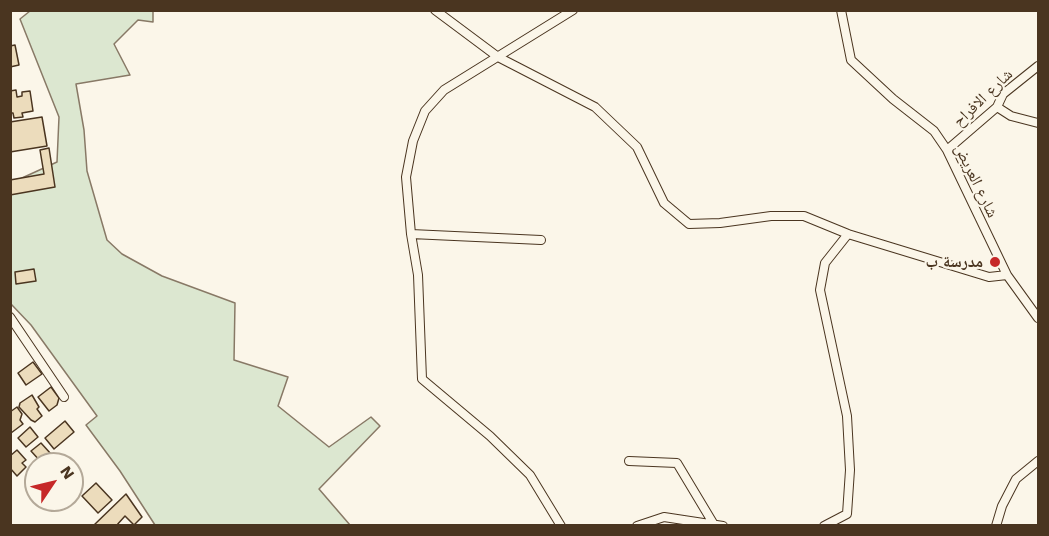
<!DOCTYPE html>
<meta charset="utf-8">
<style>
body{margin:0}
#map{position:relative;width:1049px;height:536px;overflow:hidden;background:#fbf6e9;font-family:"Work Sans",sans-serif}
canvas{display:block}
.frame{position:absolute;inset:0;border:12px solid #4a3520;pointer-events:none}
.north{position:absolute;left:24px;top:452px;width:60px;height:60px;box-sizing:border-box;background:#fbf6e9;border:2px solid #b4a999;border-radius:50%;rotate:55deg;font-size:16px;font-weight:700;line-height:24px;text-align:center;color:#4a3520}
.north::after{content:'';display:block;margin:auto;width:21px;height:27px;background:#c62828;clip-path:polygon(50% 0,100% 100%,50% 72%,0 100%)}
</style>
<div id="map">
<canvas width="1049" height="536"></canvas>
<div class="frame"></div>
<div class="north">N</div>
</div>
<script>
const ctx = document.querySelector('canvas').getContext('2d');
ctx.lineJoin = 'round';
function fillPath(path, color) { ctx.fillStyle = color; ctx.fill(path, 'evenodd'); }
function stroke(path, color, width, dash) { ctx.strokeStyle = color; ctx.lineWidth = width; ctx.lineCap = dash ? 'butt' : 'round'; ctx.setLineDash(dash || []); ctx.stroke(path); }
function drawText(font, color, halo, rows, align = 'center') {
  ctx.font = font + ' "Work Sans","Noto Naskh Arabic",sans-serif'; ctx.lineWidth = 4.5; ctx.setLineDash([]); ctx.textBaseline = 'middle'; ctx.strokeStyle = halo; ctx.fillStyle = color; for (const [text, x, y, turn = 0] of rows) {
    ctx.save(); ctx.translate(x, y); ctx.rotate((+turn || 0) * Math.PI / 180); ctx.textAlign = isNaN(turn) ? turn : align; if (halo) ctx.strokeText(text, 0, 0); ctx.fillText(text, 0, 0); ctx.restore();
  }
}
const green = new Path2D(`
 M30,11H153V22L138,20L114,44L130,75L76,84L84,130L87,171L107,240L122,254L162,276L235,303L234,360L288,377L278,406L329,447L371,417L380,426L319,489L350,525H155L120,471L86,425L97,416L31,325L11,304V183L57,162L59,117L20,19Z`);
fillPath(green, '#dce7d0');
stroke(green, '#887966', 1.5);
const building = new Path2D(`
 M15,45L19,65L10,67V46Z
 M16,90L17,97L22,96V92L30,91L33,111L22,113L23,117L14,118L13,113H10V91Z
 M42,117L47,146L10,152V122Z
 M49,148L55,187L10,195V180L44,174L40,150Z
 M34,269L36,281L16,284L15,272Z
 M33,362L42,374L26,385L18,373Z
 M51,387L59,398L57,405L49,411L38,397Z
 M32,395L39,407L37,409L42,416L35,422L31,420L19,407L20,403Z
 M17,407L22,414L20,420L23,424L11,433L10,412Z
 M65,421L74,432L54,449L45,438Z
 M30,427L38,437L26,447L18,438Z
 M41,443L51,454L41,462L31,451Z
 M17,450L26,460L22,463L26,467L17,476L10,468V456Z
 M96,483L112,500L98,513L82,496Z
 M126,494L142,517L134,525L125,516L116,526H93Z`);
fillPath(building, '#ecdcbc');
stroke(building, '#4a3520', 1.5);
const minor = new Path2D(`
 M435,10L498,57L595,107L637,147L664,203L689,224L720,223L771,216H804L848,234L989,277L1007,275
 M841,10L851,60L893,99L934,131L947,150L1007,275L1038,318
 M997,107L1011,116L1038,123
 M947,150L997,107L1003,94L1038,66
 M411,234L541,240
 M10,317L64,397
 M629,461L677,463L713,523
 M561,526L530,475L490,436L422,379L418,275L411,234L406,177L413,141L425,111L444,90L573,10
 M637,526L664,517L723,526
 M824,526L847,514L850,470L847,416L820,290L825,263L848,234
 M996,526L1002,506L1016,479L1038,461`);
stroke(minor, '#4a3520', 10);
stroke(minor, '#fbf6e9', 8);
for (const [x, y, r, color] of [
 [995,262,6,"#c62828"]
]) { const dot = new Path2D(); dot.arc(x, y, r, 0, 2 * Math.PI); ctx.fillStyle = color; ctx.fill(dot); stroke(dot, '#fbf6e9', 2); }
drawText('16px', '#4a3520', '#fbf6e9', [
 ["شارع الافراح",983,98,-44],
 ["شارع العريض",976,181,64]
]);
drawText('bold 16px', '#4a3520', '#fbf6e9', [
 ["مدرسة ب",983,262]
], 'right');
</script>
